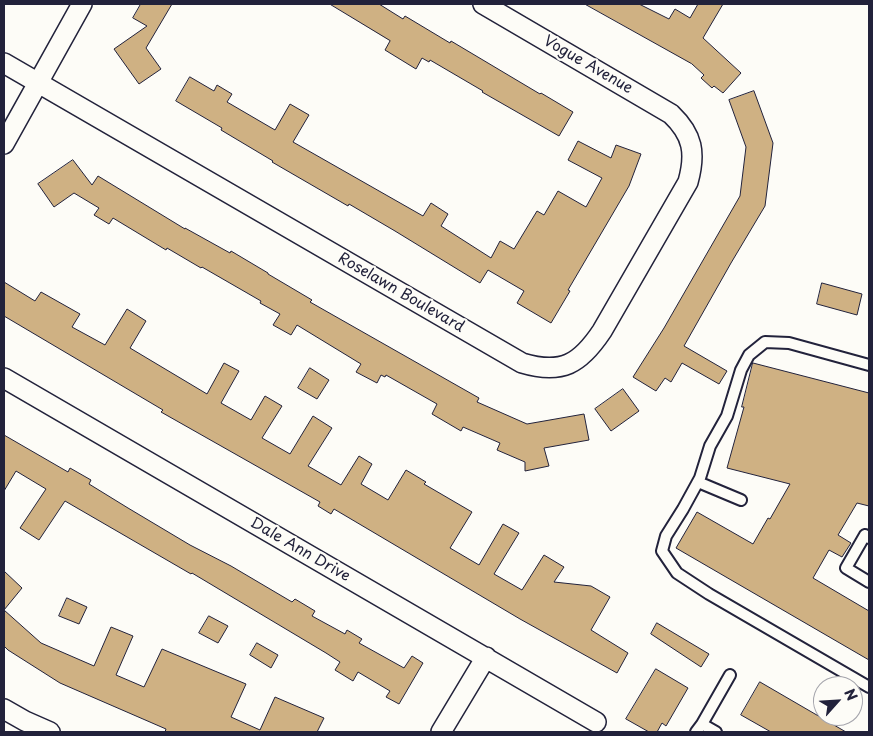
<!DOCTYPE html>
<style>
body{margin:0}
#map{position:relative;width:873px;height:736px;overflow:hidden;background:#fdfcf7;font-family:"Playpen Sans",sans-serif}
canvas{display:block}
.frame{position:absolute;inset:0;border:5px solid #22223b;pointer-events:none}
.north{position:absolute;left:813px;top:676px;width:50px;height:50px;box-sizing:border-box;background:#fdfcf7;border:1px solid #a5a5ac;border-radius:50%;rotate:64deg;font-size:14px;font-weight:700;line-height:20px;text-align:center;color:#22223b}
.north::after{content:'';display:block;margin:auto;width:18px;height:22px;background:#22223b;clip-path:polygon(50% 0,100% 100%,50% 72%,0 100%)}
</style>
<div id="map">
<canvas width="873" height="736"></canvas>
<div class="frame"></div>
<div class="north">N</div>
</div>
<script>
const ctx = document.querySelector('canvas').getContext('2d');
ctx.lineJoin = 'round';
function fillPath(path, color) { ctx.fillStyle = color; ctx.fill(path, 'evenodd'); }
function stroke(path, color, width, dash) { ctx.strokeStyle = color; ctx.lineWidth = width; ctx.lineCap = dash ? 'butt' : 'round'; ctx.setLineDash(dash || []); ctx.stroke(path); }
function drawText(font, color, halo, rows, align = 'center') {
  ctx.font = font + ' "Playpen Sans",sans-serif'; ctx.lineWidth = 4.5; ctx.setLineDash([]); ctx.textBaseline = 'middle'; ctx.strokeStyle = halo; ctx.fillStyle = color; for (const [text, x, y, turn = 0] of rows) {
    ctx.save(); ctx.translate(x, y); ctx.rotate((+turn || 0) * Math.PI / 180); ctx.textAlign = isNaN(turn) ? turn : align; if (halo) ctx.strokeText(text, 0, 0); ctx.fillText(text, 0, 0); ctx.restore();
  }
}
const building = new Path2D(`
 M141,4H172L146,48L161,69L139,84L114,49L147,26L133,18Z
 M330,4H379L403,19L405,16L450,43L451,41L540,94L541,93L573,112L559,136L482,92L483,91L430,60L429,62L422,58L416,69L385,50L390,41Z
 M585,4H639L669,19L675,9L690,18L698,4H723L703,38L741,73L723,93L714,86L712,88L701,78L704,75L692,64Z
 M190,77L214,91L217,85L232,94L227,102L275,130L290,104L309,115L293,142L423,216L431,203L448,214L441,226L491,258L500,241L514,249L537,211L544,215L558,191L586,207L602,178L568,160L578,141L611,158L616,145L641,154L629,186L568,290L570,291L551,323L517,303L524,291L488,270L480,283L395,231L349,204L348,206L272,162L273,161L221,130L222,128L176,101Z
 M754,91L773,143L765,206L731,263L684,346L727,371L719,384L682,363L671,382L665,378L656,391L633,377L664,328L740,196L746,147L729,100Z
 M73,160L92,185L98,176L185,229V228L230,253L231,251L268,273V274L312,300L310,302L479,398L477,402L527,424L584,414L589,440L544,448L549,466L525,471V462L497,450L500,443L463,427L461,431L432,414L437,404L386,375L385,377L381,375L377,383L356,372L361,364L297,325L291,335L273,325L280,314L260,303L261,301L202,267L201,268L167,248L166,250L113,218L109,224L94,215L99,208L74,193L54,207L38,184Z
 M4,282L35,301L41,292L80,314L72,327L105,345L127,309L146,321L130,348L207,394L224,363L239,371L221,403L251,420L265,396L282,406L262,438L290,454L313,416L332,428L308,466L341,485L359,456L372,464L361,484L388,500L406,470L426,482L424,484L472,512L450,548L479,565L503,524L519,533L494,574L522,590L544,555L564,567L554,582L591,586L610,597L591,630L628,653L617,673L520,619L334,509L331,514L318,506L320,502L161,412L163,410L4,316Z
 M822,283L862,294L857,315L817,304Z
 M753,363L869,393V506L857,503L838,535L851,543L842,557L829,550L813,578L869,611V660L676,548L697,512L753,544L768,518L770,519L790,484L727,468L744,407H742Z
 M310,368L329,380L317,399L298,388Z
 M623,389L639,411L611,431L595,409Z
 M4,435L68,472L70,468L91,480L89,484L128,508L190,545L231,566L292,602L295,599L315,611L312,616L345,634L347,630L362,639L359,643L404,668L412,656L423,663L399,704L386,697L390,691L358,672L353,681L335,670L340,662L326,653L192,573L191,574L65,501L39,540L20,528L46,489L16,471L4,491Z
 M4,571L22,588L4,610Z
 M67,598L87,607L79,624L59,616Z
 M4,610L41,643L94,666L111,627L133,636L116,675L144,687L162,649L246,684L231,717L260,730L275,697L324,718L317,732H165L166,729L60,683L8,650L4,646Z
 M209,616L228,626L218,643L199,633Z
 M657,623L709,654L701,667L651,634Z
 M257,643L278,655L271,668L250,655Z
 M656,669L688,688L666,726L662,723L657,732H649L626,719Z
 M760,682L846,732H771L741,715Z`);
fillPath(building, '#cfb183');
stroke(building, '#22223b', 1);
const service = new Path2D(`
 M869,365L789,343L765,342L749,355L741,370L727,416L710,446L700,478L683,509L666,536L662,551L677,573L709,594L869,687
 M698,482L741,500
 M869,538L865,535L846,568L869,582
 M702,724L730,675
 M696,732L702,724L716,732`);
const minor = new Path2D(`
 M4,63L522,363C562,375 580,364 602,331L688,182C696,153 693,135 671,114L483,4
 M4,144L82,4
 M4,378L596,722
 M4,709L25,721L50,732
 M441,732L486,657`);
stroke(service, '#22223b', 14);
stroke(minor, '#22223b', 22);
stroke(service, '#fdfcf7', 10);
stroke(minor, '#fdfcf7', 19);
drawText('15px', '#22223b', '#fdfcf7', [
 ["Vogue Avenue",588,65,30],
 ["Roselawn Boulevard",401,293,30],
 ["Dale Ann Drive",300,550,30]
]);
</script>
